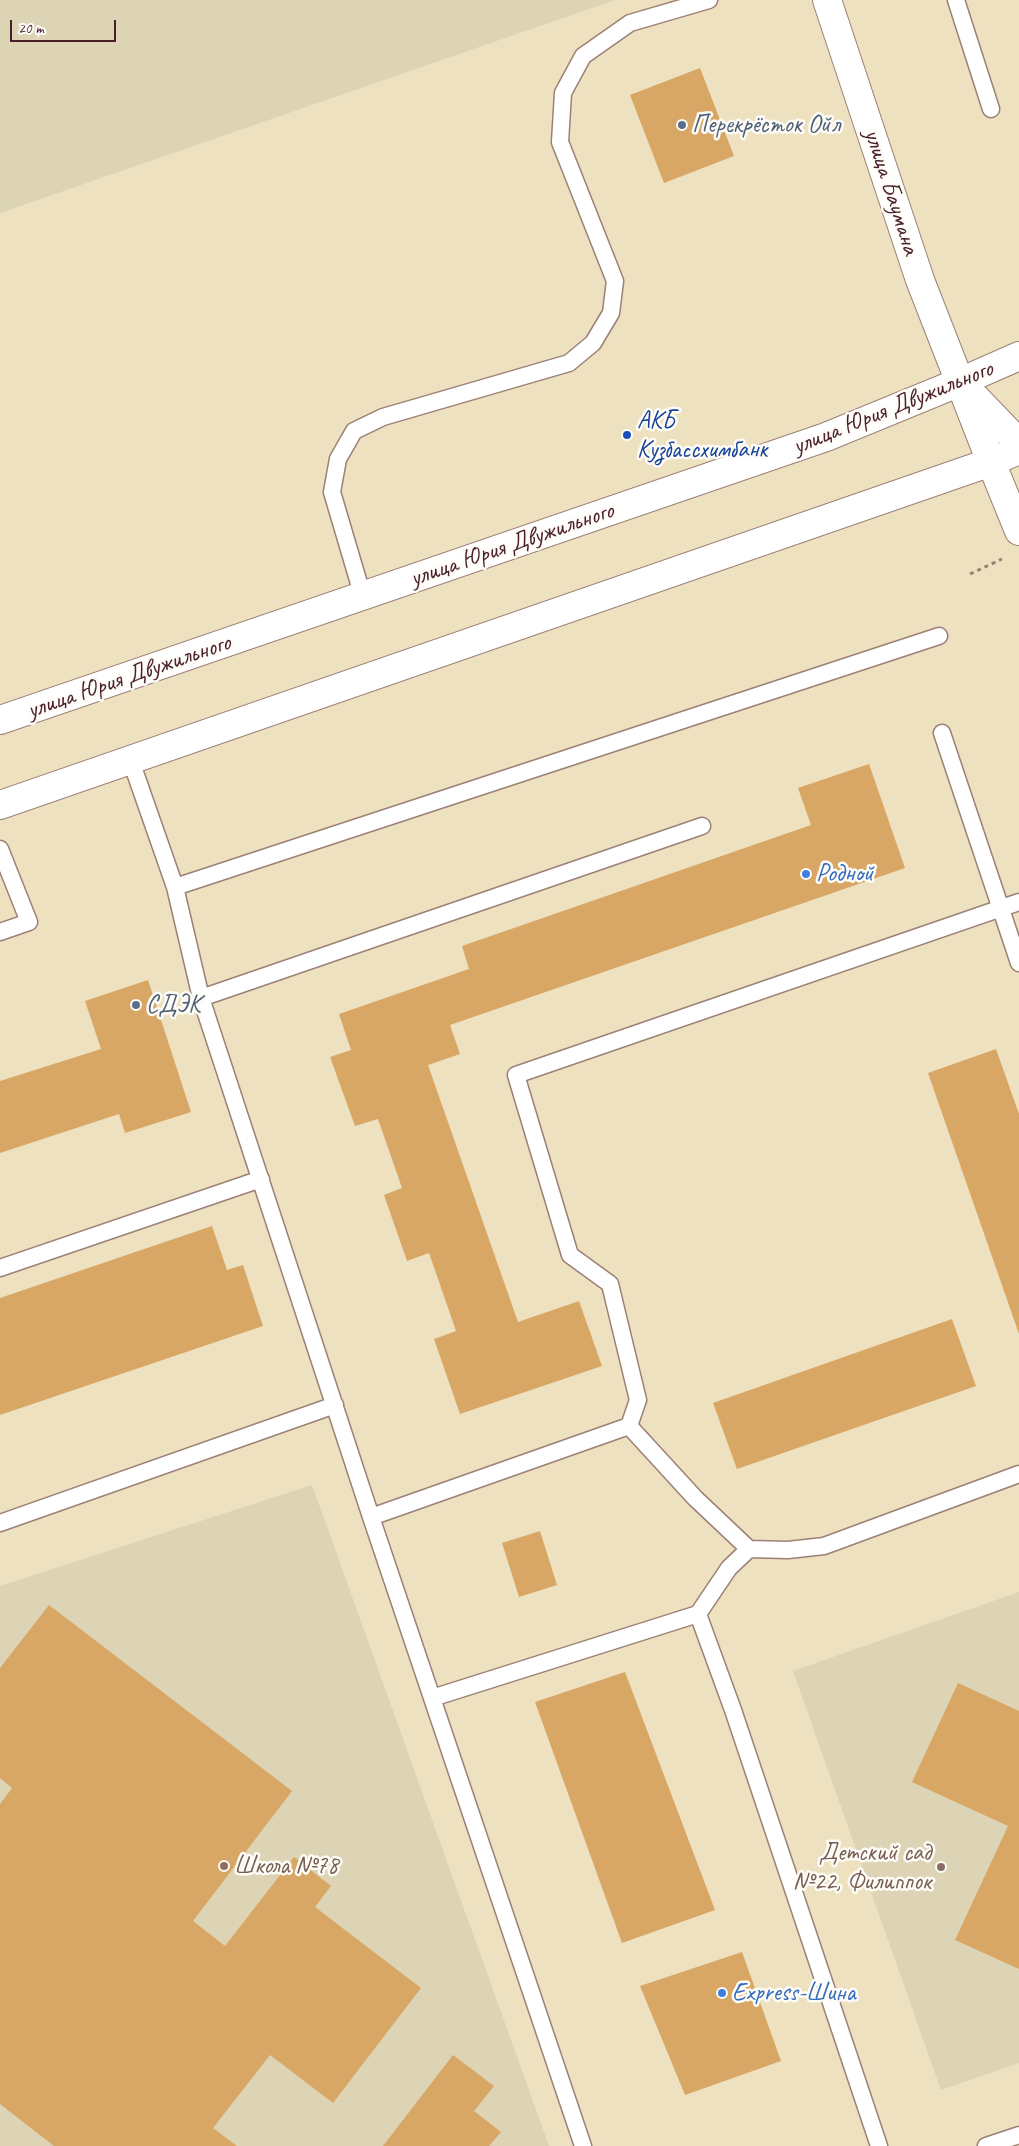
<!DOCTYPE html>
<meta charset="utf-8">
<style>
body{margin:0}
#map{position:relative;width:1019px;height:2146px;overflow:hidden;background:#ede1c0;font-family:Caveat,sans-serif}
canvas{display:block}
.scale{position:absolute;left:10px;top:20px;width:106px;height:22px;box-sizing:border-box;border:2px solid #4a1f2b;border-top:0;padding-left:6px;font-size:15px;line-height:18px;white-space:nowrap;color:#4a1f2b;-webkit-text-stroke:4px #fdfcf7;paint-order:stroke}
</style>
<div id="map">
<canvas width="1019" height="2146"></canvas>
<div class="scale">20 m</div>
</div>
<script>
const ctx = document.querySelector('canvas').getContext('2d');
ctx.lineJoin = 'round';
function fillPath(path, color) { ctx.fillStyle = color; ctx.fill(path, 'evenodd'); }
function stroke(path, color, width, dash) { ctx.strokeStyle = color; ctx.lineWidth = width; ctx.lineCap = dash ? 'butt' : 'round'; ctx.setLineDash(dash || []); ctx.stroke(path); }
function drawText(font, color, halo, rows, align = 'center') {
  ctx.font = font + ' Caveat,sans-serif'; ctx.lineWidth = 5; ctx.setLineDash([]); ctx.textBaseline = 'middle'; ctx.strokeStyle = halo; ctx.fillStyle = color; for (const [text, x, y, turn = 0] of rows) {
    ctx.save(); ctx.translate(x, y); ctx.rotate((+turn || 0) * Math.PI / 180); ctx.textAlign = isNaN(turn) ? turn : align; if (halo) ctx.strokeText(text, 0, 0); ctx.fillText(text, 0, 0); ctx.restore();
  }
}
fillPath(new Path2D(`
 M0,0H615L0,213Z
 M312,1485L549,2146H0V1586Z
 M1019,1592V2063L941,2090L793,1671Z`), '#dcd4b4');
fillPath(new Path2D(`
 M700,68L734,156L664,183L630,95Z
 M869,764L905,868L450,1025L460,1054L428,1065L518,1322L579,1301L602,1366L460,1414L434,1339L456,1331L429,1253L407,1261L384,1195L402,1188L378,1119L355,1126L330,1057L351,1050L339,1014L469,969L462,946L811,825L798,788Z
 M148,980L191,1112L125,1133L119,1114L0,1153V1081L101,1049L85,1001Z
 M996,1049L1019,1114V1334L928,1073Z
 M212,1226L227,1270L243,1265L263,1326L0,1415V1298Z
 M952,1319L976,1386L737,1469L713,1403Z
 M540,1531L557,1585L519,1597L502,1543Z
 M49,1605L292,1791L193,1921L225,1946L294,1857L331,1886L315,1907L421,1988L333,2103L270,2055L213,2128L237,2146H54L0,2104V1804L12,1788L0,1778V1668Z
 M625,1672L715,1910L622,1943L535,1702Z
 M958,1683L1019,1711V1969L955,1940L1008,1826L912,1782Z
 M742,1952L781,2061L685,2095L640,1986Z
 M453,2055L494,2086L474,2111L501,2132L489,2146H383Z`), '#d8a765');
const lane = new Path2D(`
 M956,0L991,109
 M363,597L332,492L338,459L354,431L383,417L569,363L593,343L611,313L615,281L560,142L563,93L583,56L630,23L709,0
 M942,733L1019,963
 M131,761L175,887L201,998L371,1517L629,1426L638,1400L610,1284L570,1255L516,1075L1019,902
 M0,849L29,922L0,932
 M175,887L939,636
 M201,998L702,826
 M0,1268L261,1179
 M629,1426L695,1498L749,1549
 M371,1517L583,2146
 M0,1523L335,1405
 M698,1614L733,1710L879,2146
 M432,1698L698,1614L729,1568L749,1549L788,1550L824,1546L1019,1474
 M986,2146L1019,2135`);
const secondary = new Path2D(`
 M0,720L826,437L960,382
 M0,805L991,462L1019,531`);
const primary = new Path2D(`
 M827,0L920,280L991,462L1019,450
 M960,382L1019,356
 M968,390L1019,443`);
stroke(lane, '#9c8076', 19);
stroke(secondary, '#9c8076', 30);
stroke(primary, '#9c8076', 30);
stroke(new Path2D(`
 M970,574L1002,559`), '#9c8076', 3, [4, 4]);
stroke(lane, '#fff', 16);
stroke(secondary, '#fff', 28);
stroke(primary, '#fff', 28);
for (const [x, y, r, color] of [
 [682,125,5,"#5c6f8a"],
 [627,435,5,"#1a4fb4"],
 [806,874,5,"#3f7fe0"],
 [136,1005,5,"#5c6f8a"],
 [224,1866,5,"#8d6e63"],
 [941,1867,5,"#8d6e63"],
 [722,1993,5,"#3f7fe0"]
]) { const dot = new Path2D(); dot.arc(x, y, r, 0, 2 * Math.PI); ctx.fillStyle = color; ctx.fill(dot); stroke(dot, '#fdfcf7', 2); }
drawText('25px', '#4e5e75', '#fdfcf7', [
 ["Перекрёсток Ойл",692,125],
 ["СДЭК",146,1005]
], 'left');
drawText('25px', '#4a1f2b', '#fdfcf7', [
 ["улица Баумана",891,192,72],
 ["улица Юрия Двужильного",893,408,-22],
 ["улица Юрия Двужильного",512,545,-19],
 ["улица Юрия Двужильного",129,677,-19]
]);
drawText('25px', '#164399', '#fdfcf7', [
 ["АКБ",637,421],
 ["Кузбассхимбанк",637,450]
], 'left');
drawText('25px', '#366cbe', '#fdfcf7', [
 ["Родной",816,874],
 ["Express-Шина",732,1993]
], 'left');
drawText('25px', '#785e54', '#fdfcf7', [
 ["Детский сад",931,1853],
 ["№22, Филиппок",931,1882],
 ["Школа №78",234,1866,"left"]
], 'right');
</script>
